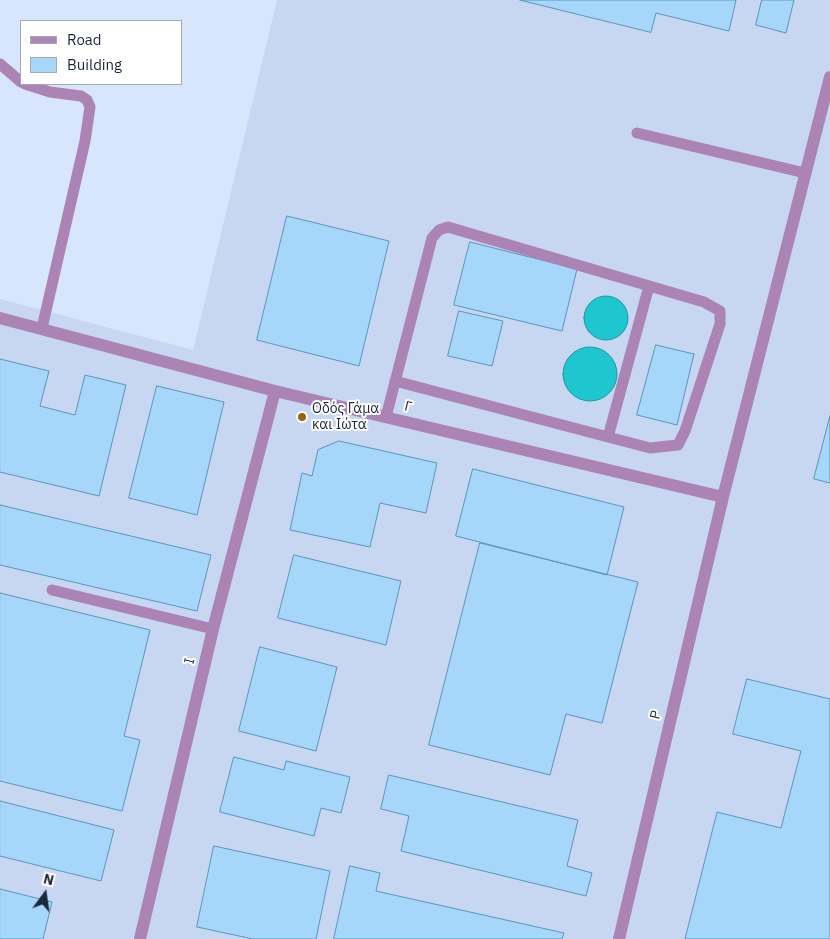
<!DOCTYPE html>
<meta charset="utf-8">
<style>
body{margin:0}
#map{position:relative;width:830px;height:939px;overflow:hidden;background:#d7e5fd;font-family:"IBM Plex Sans",sans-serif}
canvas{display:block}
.legend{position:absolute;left:20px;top:20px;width:162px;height:65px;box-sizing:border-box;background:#fff;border:1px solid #a4a9b2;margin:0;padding:6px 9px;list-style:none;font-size:15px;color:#1b283e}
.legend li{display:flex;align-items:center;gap:10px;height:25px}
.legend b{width:25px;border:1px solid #a4a9b2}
.north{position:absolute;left:20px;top:869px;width:50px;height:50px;-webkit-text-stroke:4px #fff;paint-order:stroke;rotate:14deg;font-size:14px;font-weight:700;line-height:20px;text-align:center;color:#1b283e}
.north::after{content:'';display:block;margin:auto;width:18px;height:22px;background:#1b283e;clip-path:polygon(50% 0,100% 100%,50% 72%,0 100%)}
</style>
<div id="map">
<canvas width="830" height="939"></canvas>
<ul class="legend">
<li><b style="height:6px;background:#ab83b4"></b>Road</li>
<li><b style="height:14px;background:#a6d7fb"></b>Building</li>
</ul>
<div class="north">N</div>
</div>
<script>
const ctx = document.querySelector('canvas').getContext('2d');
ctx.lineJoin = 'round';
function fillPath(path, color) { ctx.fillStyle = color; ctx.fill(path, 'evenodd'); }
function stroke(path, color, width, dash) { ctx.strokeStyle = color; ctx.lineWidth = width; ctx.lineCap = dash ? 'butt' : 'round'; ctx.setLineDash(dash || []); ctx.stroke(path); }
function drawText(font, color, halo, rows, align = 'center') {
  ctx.font = font + ' "IBM Plex Sans",sans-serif'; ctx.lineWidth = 4; ctx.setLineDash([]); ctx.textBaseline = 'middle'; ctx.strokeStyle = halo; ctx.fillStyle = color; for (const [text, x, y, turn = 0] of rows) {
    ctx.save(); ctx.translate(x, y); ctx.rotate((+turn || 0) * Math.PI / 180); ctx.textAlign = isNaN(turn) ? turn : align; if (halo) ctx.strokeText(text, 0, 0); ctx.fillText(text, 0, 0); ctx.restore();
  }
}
fillPath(new Path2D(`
 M277,0H830V939H0V299L193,350Z`), '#c7d7f1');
const water = new Path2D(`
 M584 318a22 22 0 1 1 44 0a22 22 0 1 1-44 0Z
 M563 374a27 27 0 1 1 54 0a27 27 0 1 1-54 0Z`);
fillPath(water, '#1ec6cf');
stroke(water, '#1d97a4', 1);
const building = new Path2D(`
 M520,0H736L729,31L656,13L651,32Z
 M762,0H794L786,33L756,25Z
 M287,216L389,241L359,366L257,340Z
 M470,242L577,269L562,331L454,305Z
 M459,311L503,321L492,366L448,356Z
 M656,345L694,354L677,425L637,415Z
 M0,359L49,371L40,406L75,415L85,375L126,385L99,496L0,472Z
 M157,386L224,402L197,515L129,498Z
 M830,416V483L814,479Z
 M339,441L437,463L426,513L380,503L370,547L290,530L302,473L312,476L318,450Z
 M473,469L624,507L607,575L456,536Z
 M0,505L211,555L197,611L0,565Z
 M480,543L638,582L602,723L566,714L550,775L429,745Z
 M294,555L401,581L386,645L278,618Z
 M0,593L150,630L124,736L140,740L122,811L0,781Z
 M260,647L337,667L316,751L239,731Z
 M747,679L830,699V939H685L717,812L781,828L801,751L733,734Z
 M234,757L284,770L286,761L350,777L341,813L321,808L314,836L220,812Z
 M389,775L578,820L567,866L592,873L586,896L401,851L409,816L381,809Z
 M0,801L114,830L101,881L0,856Z
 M214,846L330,871L316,939H253L197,927Z
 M350,866L380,873L376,891L564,933L562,939H334Z
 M0,889L52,902L43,939H0Z`);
fillPath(building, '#a6d7fb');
stroke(building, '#5895bf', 1);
stroke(new Path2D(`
 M0,64L21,82
 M25,84L50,92L81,96L87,100L90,107L85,141L42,328
 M637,133L805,173
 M386,417L432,238L439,230L448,227L704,302L720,311V324L685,431L678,445L650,448L395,381
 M608,437L649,286
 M52,590L213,629`), '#ab83b4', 11);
stroke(new Path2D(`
 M0,318L275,391L723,497
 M140,939L213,629L275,391
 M619,939L723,497L830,77`), '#ab83b4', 12);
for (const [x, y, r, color] of [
 [302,417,5,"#90680f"]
]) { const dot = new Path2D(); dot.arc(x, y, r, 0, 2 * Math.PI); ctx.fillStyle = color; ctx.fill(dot); stroke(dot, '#fff', 2); }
drawText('14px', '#1b283e', '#fff', [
 ["Γ",408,407,13],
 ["Ι",190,661,-77],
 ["Ρ",656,715,-77]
]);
drawText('14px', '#1b283e', '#fff', [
 ["Οδός Γάμα",312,409],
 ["και Ιώτα",312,425]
], 'left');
</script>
